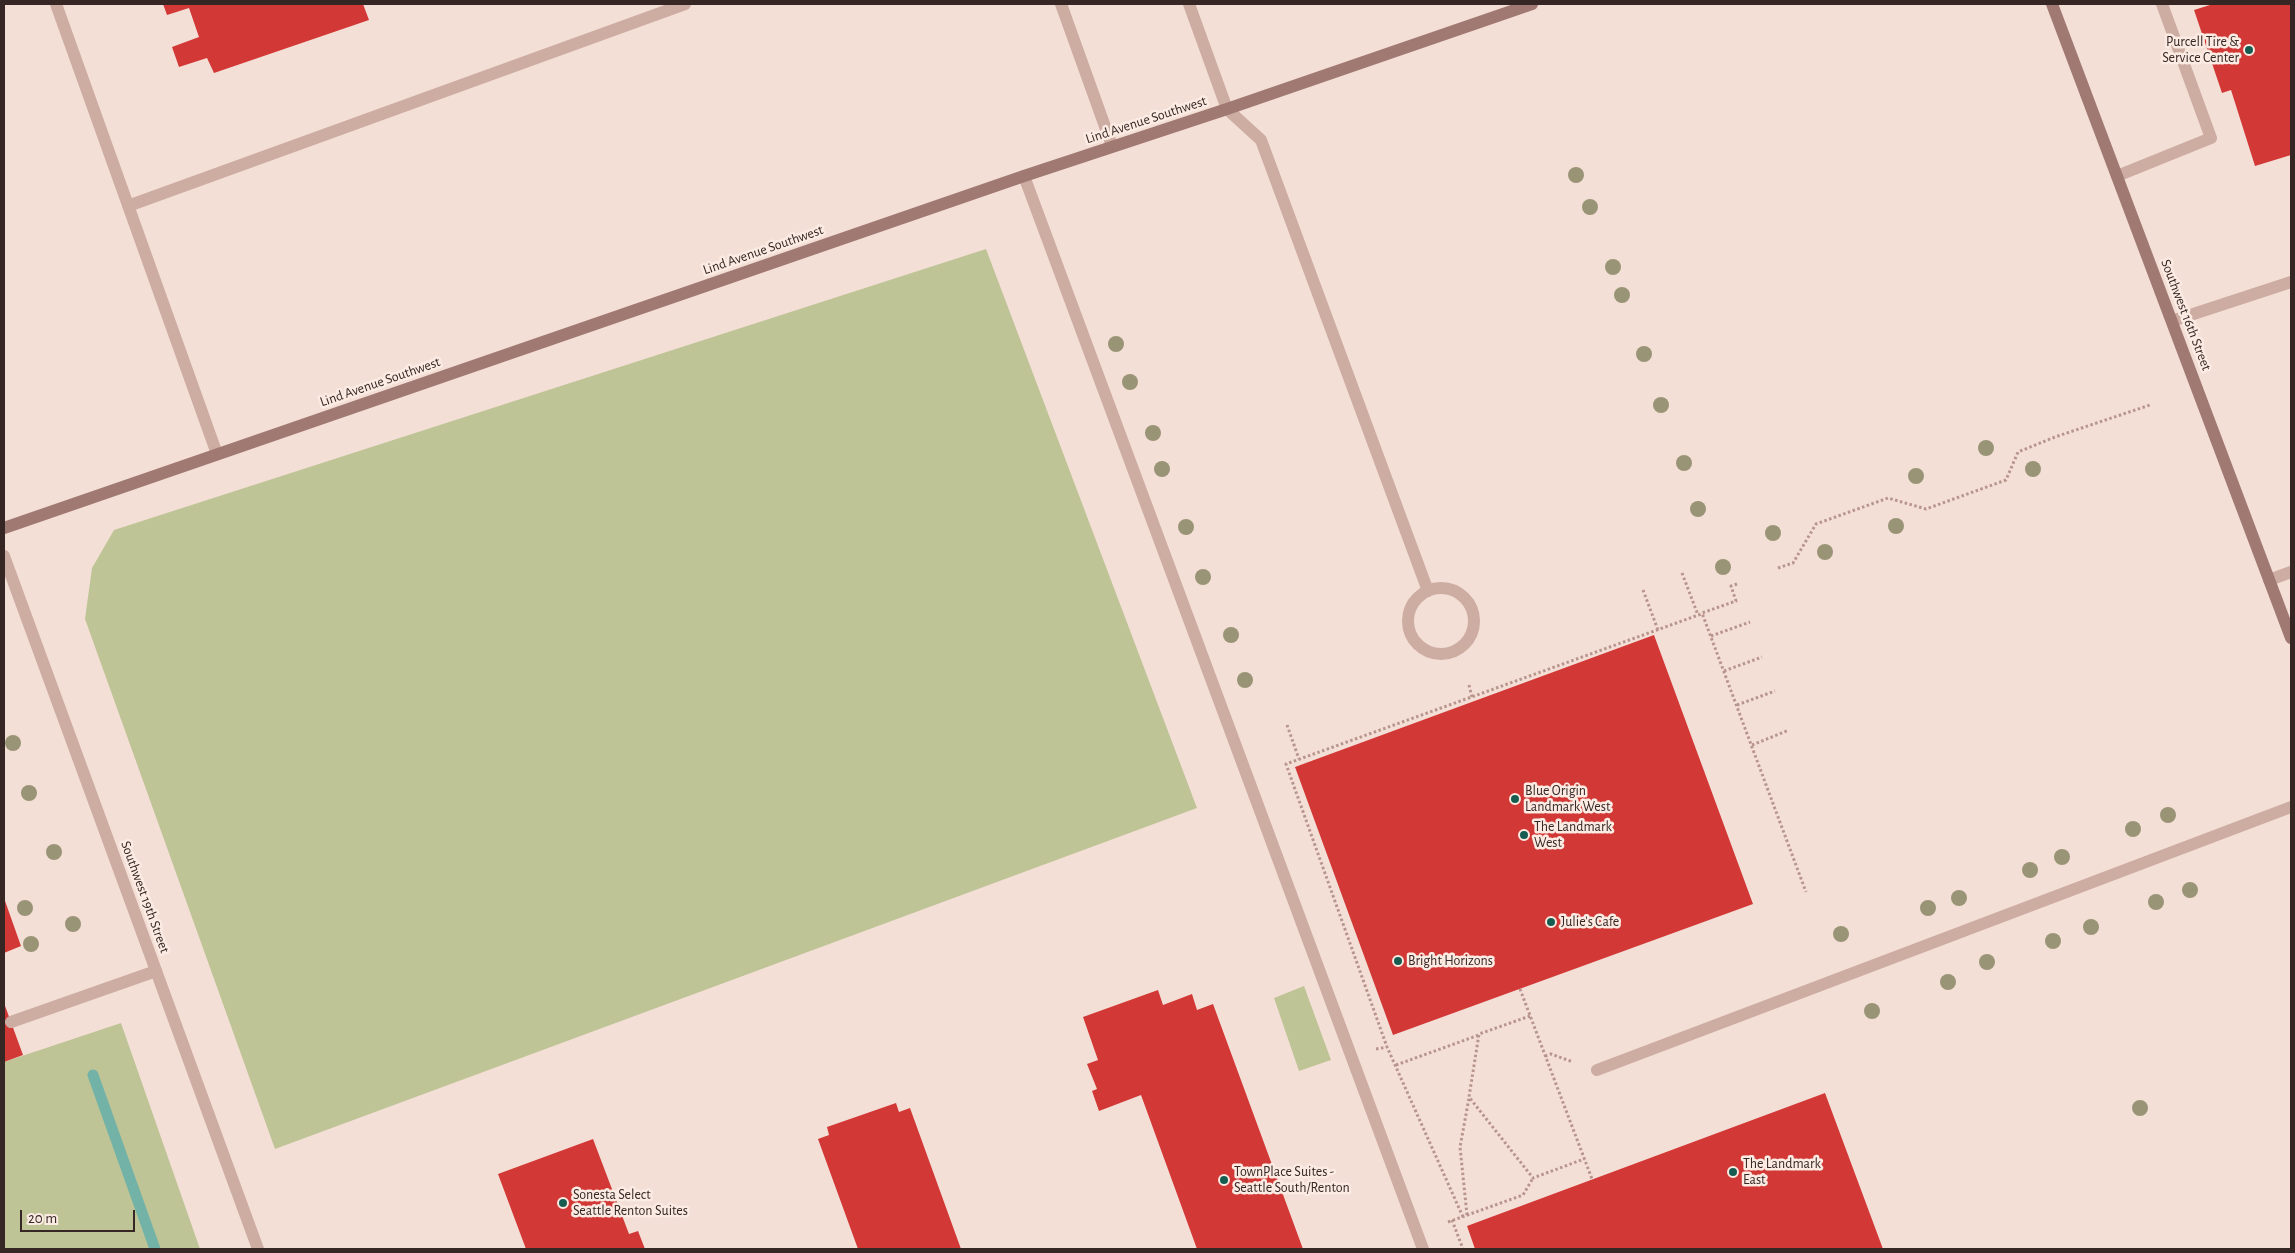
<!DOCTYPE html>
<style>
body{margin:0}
#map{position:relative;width:2295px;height:1253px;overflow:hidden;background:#f4dfd7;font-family:"Alegreya Sans",sans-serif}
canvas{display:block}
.frame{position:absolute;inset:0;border:5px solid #362725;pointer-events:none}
.scale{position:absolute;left:20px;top:1210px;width:115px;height:22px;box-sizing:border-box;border:2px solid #362725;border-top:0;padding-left:6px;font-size:15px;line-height:18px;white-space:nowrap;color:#362725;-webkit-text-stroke:4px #fbebe3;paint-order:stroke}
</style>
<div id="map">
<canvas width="2295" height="1253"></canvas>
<div class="frame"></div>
<div class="scale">20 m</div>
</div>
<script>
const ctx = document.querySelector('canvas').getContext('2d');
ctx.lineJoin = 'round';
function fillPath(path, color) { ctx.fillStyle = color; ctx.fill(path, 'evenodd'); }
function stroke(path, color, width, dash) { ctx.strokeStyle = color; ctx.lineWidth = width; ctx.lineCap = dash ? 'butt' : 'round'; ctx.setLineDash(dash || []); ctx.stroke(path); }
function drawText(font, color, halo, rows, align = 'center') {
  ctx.font = font + ' "Alegreya Sans",sans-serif'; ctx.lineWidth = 5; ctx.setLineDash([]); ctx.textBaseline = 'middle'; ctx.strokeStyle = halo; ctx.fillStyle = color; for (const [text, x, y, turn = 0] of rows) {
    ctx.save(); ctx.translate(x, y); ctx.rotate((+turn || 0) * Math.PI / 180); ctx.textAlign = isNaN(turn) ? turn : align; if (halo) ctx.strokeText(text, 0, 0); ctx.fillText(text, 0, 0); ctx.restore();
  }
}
fillPath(new Path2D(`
 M986,249L1197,808L275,1149L85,619L92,568L114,530Z
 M1304,986L1331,1060L1299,1071L1274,998Z
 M121,1023L200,1249H4V1062Z`), '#bfc496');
stroke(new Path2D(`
 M93,1075L155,1249`), '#73b3a7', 11);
fillPath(new Path2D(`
 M163,4H363L369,20L214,73L207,58L179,67L172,47L199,37L189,8L167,15Z
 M2213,4H2291V155L2255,166L2231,90L2222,93L2194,10Z
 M1654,635L1753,904L1393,1035L1295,767Z
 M4,898L21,946L4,953Z
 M1158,990L1163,1005L1192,994L1197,1010L1213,1004L1303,1249H1197L1141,1095L1099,1111L1092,1091L1097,1089L1087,1064L1098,1060L1083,1017Z
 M4,1003L23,1055L4,1062Z
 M1825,1093L1883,1249H1475L1467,1226Z
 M896,1103L899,1112L910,1108L961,1249H858L818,1139L829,1135L827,1127Z
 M593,1139L629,1234L638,1231L645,1249H526L498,1174Z`), '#d23836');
stroke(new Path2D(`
 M1778,568L1793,563L1816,524L1888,498L1926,509L2006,480L2018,452L2055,437L2150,405
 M1682,573L1698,615
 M1737,584L1731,586L1736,601L1702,613L1806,892
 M1643,590L1658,630
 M1711,636L1750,622
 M1724,671L1762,657
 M1469,685L1472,697
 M1737,705L1775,691
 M1287,725L1299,759
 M1752,745L1789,730
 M1520,989L1592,1179
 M1530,1016L1479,1034L1469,1097L1533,1178L1584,1159
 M1376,1049L1387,1047
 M1545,1056L1551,1054L1573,1062
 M1396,1065L1479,1035
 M1467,1215L1460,1147L1469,1098
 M1463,1217L1387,1047L1286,764L1704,613
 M1452,1220L1463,1249
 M1448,1222L1523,1195L1533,1178`), '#b8958c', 3, [2.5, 2.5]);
stroke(new Path2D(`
 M56,4L217,454
 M1061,4L1112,146
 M1189,4L1227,109L1261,140L1428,591
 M1024,176L1423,1249
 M2117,176L2211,138L2162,4
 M128,206L685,4
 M2172,321L2291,282
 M1408 621a33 33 0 1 1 66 0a33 33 0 1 1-66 0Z
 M11,1022L156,971
 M1597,1070L2291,807`), '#cdaca2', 12);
stroke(new Path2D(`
 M4,556L258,1249
 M2269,580L2291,572`), '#cdaca2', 12);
stroke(new Path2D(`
 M2052,4L2291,638
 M4,528L1024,176L1227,109L1532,4`), '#a07973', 12);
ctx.fillStyle = '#9a9476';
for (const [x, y] of [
 [1576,175],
 [1590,207],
 [1613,267],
 [1622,295],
 [1116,344],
 [1644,354],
 [1130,382],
 [1661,405],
 [1153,433],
 [1986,448],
 [1684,463],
 [1162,469],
 [2033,469],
 [1916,476],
 [1698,509],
 [1896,526],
 [1186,527],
 [1773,533],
 [1825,552],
 [1723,567],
 [1203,577],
 [1231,635],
 [1245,680],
 [13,743],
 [29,793],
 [2168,815],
 [2133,829],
 [54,852],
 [2062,857],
 [2030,870],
 [2190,890],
 [1959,898],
 [2156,902],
 [25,908],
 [1928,908],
 [73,924],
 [2091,927],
 [1841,934],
 [2053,941],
 [31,944],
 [1987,962],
 [1948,982],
 [1872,1011],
 [2140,1108]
]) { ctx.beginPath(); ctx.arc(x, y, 8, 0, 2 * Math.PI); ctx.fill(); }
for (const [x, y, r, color] of [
 [2249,50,5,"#175c51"],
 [1515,799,5,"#175c51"],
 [1524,835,5,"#175c51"],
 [1551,922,5,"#175c51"],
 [1398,961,5,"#175c51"],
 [1733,1172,5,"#175c51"],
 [1224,1180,5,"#175c51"],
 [563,1203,5,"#175c51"]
]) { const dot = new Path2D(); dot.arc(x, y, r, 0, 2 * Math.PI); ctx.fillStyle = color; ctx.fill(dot); stroke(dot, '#fbebe3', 2); }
drawText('14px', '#362725', '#fbebe3', [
 ["Purcell Tire &",2239,42,"right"],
 ["Service Center",2239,58,"right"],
 ["Blue Origin",1525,791],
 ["Landmark West",1525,807],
 ["The Landmark",1534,827],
 ["West",1534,843],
 ["Julie's Cafe",1561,922],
 ["Bright Horizons",1408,961],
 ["The Landmark",1743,1164],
 ["East",1743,1180],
 ["TownPlace Suites -",1234,1172],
 ["Seattle South/Renton",1234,1188],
 ["Sonesta Select",573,1195],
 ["Seattle Renton Suites",573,1211]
], 'left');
drawText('14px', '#362725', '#fbebe3', [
 ["Lind Avenue Southwest",1146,120,-18],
 ["Lind Avenue Southwest",763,250,-19],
 ["Southwest 16th Street",2186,315,69],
 ["Lind Avenue Southwest",380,382,-19],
 ["Southwest 19th Street",145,897,70]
]);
</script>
